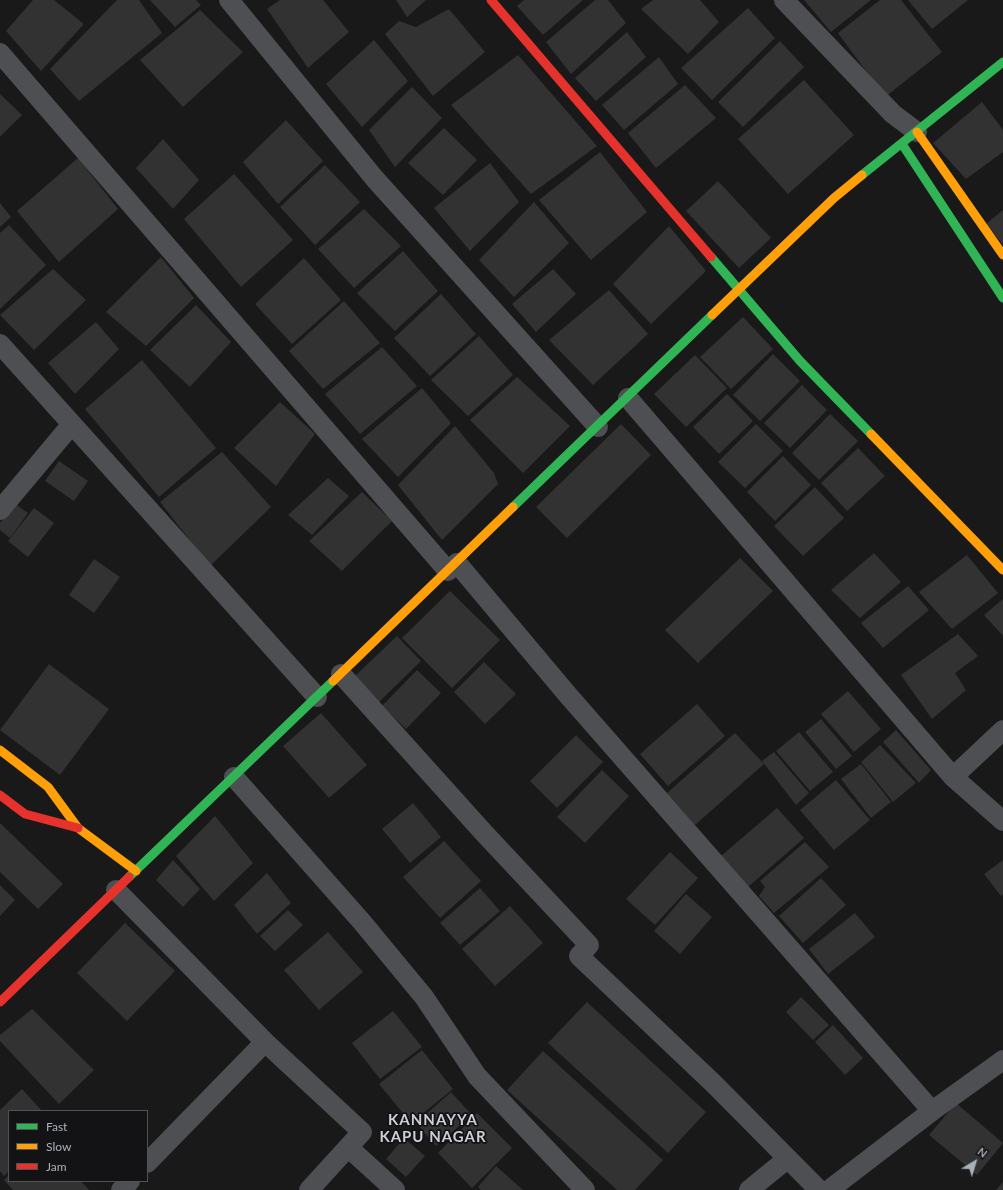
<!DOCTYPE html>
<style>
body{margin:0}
#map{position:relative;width:1003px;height:1190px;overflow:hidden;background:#191919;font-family:Lato,sans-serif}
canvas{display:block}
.legend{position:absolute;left:8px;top:1110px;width:140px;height:72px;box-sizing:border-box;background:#131315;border:1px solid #505257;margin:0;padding:5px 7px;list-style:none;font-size:12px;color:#abb1ba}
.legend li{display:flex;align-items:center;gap:8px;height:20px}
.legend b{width:20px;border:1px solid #505257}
.north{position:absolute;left:955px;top:1142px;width:40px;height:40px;-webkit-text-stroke:3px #131315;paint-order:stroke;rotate:38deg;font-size:11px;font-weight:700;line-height:16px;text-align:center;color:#abb1ba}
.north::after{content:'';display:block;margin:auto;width:14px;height:18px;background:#abb1ba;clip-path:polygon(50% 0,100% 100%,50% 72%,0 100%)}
</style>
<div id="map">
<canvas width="1003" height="1190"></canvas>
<ul class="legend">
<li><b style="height:5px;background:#30b455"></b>Fast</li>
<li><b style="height:5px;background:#ff9f0a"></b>Slow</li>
<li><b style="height:5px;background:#e5322d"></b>Jam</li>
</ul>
<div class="north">N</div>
</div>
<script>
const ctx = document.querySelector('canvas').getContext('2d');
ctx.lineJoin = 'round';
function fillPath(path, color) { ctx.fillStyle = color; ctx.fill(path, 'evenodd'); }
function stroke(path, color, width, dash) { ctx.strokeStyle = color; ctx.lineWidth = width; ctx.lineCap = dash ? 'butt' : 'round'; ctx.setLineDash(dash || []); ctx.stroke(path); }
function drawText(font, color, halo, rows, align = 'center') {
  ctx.font = font + ' Lato,sans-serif'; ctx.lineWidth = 3.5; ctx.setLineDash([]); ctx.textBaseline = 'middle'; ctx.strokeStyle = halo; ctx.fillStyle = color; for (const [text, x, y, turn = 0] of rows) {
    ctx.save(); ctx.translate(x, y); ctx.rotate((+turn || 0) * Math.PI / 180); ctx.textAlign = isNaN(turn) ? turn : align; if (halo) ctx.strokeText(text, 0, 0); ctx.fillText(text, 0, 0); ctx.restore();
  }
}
fillPath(new Path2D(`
 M33,0H54L84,24L41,71L6,31Z
 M117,0H139L162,33L79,101L50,69Z
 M150,0H196L201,5L175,27Z
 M280,0H323L349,32L308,68L267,9Z
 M396,0H426L407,17Z
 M524,0H583L543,35L517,6Z
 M595,0H608L626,23L571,74L546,42Z
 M653,0H700L719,22L688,54L641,9Z
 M804,0H871L831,32Z
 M880,0H901L942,52L885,97L838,33Z
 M908,0H968L932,29Z
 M748,8L775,38L712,100L681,68Z
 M449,9L485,52L433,96L385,34L399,21L416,27Z
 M200,10L243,52L183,107L140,60Z
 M627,32L646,57L596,101L575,78Z
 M374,40L408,81L362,127L326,84Z
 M780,41L804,67L743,127L718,102Z
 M518,55L597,146L531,194L451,105Z
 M659,57L678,84L624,130L602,105Z
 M804,80L854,135L788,194L738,139Z
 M685,85L716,118L656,168L628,133Z
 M412,87L442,118L395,167L369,130Z
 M0,94L22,115L0,137Z
 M982,102L1003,130V152L966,179L933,143Z
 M286,120L323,161L278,204L243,162Z
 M444,128L477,160L443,195L408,163Z
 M163,139L199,180L173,209L136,168Z
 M600,152L647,212L591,260L539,200Z
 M78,158L118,209L59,262L17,211Z
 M490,163L519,202L470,251L434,208Z
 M325,165L360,202L315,245L280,207Z
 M234,174L293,240L241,287L184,219Z
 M718,181L771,238L739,268L686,211Z
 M534,202L569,243L514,297L479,260Z
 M0,203L11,217L0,227Z
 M364,209L401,246L354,288L318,249Z
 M1003,210V245L986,224Z
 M9,225L46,265L0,309V233Z
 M669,226L706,271L651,324L613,284Z
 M403,251L438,291L395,331L357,293Z
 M161,257L194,298L146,346L106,312Z
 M304,258L341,300L292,344L255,304Z
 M53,269L86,300L34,350L0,315Z
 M553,269L576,294L536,332L512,304Z
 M609,290L648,334L593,385L549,340Z
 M441,294L476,334L430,376L394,338Z
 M344,301L380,343L323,389L289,351Z
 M196,305L231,342L190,387L150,350Z
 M743,317L773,349L731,389L700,357Z
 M96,322L119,349L75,394L48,363Z
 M479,336L513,375L468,416L431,380Z
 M382,347L417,386L360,434L325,394Z
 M773,354L800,381L760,421L733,395Z
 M695,355L727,388L686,427L654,394Z
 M142,360L216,448L159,497L85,409Z
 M517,377L570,426L523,473L470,420Z
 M802,385L827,410L790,448L764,423Z
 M422,388L451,423L398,477L362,439Z
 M727,394L753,421L719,454L693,427Z
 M280,402L315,434L276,486L234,448Z
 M830,414L858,441L819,480L792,453Z
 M621,424L651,455L567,538L536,507Z
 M756,424L783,451L745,488L718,462Z
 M455,426L494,473L498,484L442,540L398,485Z
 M858,448L885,476L847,511L821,483Z
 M222,452L271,507L210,566L160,502Z
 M783,456L811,485L775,521L747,492Z
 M59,461L88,481L74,501L45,481Z
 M328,478L349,496L312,535L288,515Z
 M815,487L844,518L803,556L774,526Z
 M362,492L392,521L342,571L309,541Z
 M14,503L28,513L10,538L0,530V523Z
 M34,508L54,523L28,557L8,541Z
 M874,553L901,582L860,618L831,590Z
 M967,555L998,593L952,629L919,592Z
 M740,558L773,591L698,663L665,630Z
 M94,559L120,577L94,613L69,595Z
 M908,586L929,610L883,648L861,623Z
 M450,591L500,640L452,688L402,638Z
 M1003,599V636L984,615Z
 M958,634L978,656L955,673L966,690L932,719L901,675Z
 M397,636L421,661L378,703L354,677Z
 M484,662L516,694L485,724L454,692Z
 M49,664L109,709L60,775L0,730Z
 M417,670L441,693L406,729L382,706Z
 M848,691L881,729L854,752L821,714Z
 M697,704L725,736L668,786L640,754Z
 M321,713L367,765L329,798L283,746Z
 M821,719L852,756L836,769L805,732Z
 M896,730L931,770L919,783L883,742Z
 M799,732L833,772L810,791L776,751Z
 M735,733L764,764L695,825L667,793Z
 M576,735L603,762L557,808L530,781Z
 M880,745L916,783L893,802L861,762Z
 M774,752L809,793L796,805L762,761Z
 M861,764L891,802L871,818L841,779Z
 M602,770L629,796L585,843L557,817Z
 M836,780L870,820L834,850L800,810Z
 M413,803L441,837L410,863L382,829Z
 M777,808L804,838L748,887L721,856Z
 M215,816L253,863L214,901L176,856Z
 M0,823L63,884L38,909L0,872Z
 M444,841L481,881L440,918L403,877Z
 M805,842L829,867L774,913L759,896L765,887L760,881Z
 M670,852L698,878L655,925L626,899Z
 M173,860L200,889L183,907L156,880Z
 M1003,860V894L1001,896L984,874Z
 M267,873L291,903L257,934L234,905Z
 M821,878L846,905L803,943L779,916Z
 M0,885L15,900L0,916Z
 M480,888L500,911L460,945L440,923Z
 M686,894L712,917L680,954L654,931Z
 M510,906L543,943L495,986L462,949Z
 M288,910L303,925L275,951L260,936Z
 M855,913L875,937L828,974L809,949Z
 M125,923L175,971L127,1021L77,973Z
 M328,932L363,972L319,1010L284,970Z
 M801,997L829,1025L813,1040L786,1012Z
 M587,1002L706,1112L668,1153L548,1043Z
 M32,1009L94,1070L59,1104L0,1041V1035Z
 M393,1011L422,1047L380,1079L352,1043Z
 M833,1025L863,1058L845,1075L815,1042Z
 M422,1050L453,1089L411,1123L379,1084Z
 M543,1051L663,1160L635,1190H617L507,1090Z
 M22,1089L42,1111H9V1171L4,1176L0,1171V1110Z
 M451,1092L472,1115L436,1146L416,1123Z
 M956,1103L1003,1143L977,1175L929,1135Z
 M477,1113L512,1148L472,1188L438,1153Z
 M404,1138L425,1156L406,1177L386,1159Z
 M496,1166L523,1190H481L478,1187Z
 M9,1175V1181H81L89,1190H13L4,1180Z
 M1003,1182V1190H996Z`), '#323233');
stroke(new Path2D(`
 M229,0L375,179L598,427
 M784,0L893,114L917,132
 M0,53L448,571
 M0,344L317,697
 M628,398L953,777L1003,730
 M0,510L72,424
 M457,563L567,694L932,1111
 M341,674L484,833L589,945L579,956L714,1084L819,1190
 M234,777L362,922L424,997L477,1076L585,1190
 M953,777L1003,821
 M116,890L265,1042L362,1132L309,1190
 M349,1148L395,1190
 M147,1163L265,1042
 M121,1190L130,1181
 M749,1190L787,1159
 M829,1190L932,1111L1003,1060`), '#4d4f52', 20);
stroke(new Path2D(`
 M902,144L1003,298
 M862,175L1003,62
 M711,257L800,361L871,434
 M513,507L712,315
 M129,877L333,681`), '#30b455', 9);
stroke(new Path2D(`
 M917,132L1003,255
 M712,315L834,198L862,175
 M871,434L1003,570
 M333,681L513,507
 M0,750L48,787L78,828L136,871`), '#ff9f0a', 9);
stroke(new Path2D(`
 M491,0L711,257
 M0,795L25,814L78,828
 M0,1002L129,877`), '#e5322d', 9);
ctx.letterSpacing = '1px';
drawText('bold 15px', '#cccfd6', '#131315', [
 ["KANNAYYA",433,1120],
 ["KAPU NAGAR",433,1137]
]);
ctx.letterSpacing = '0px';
</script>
